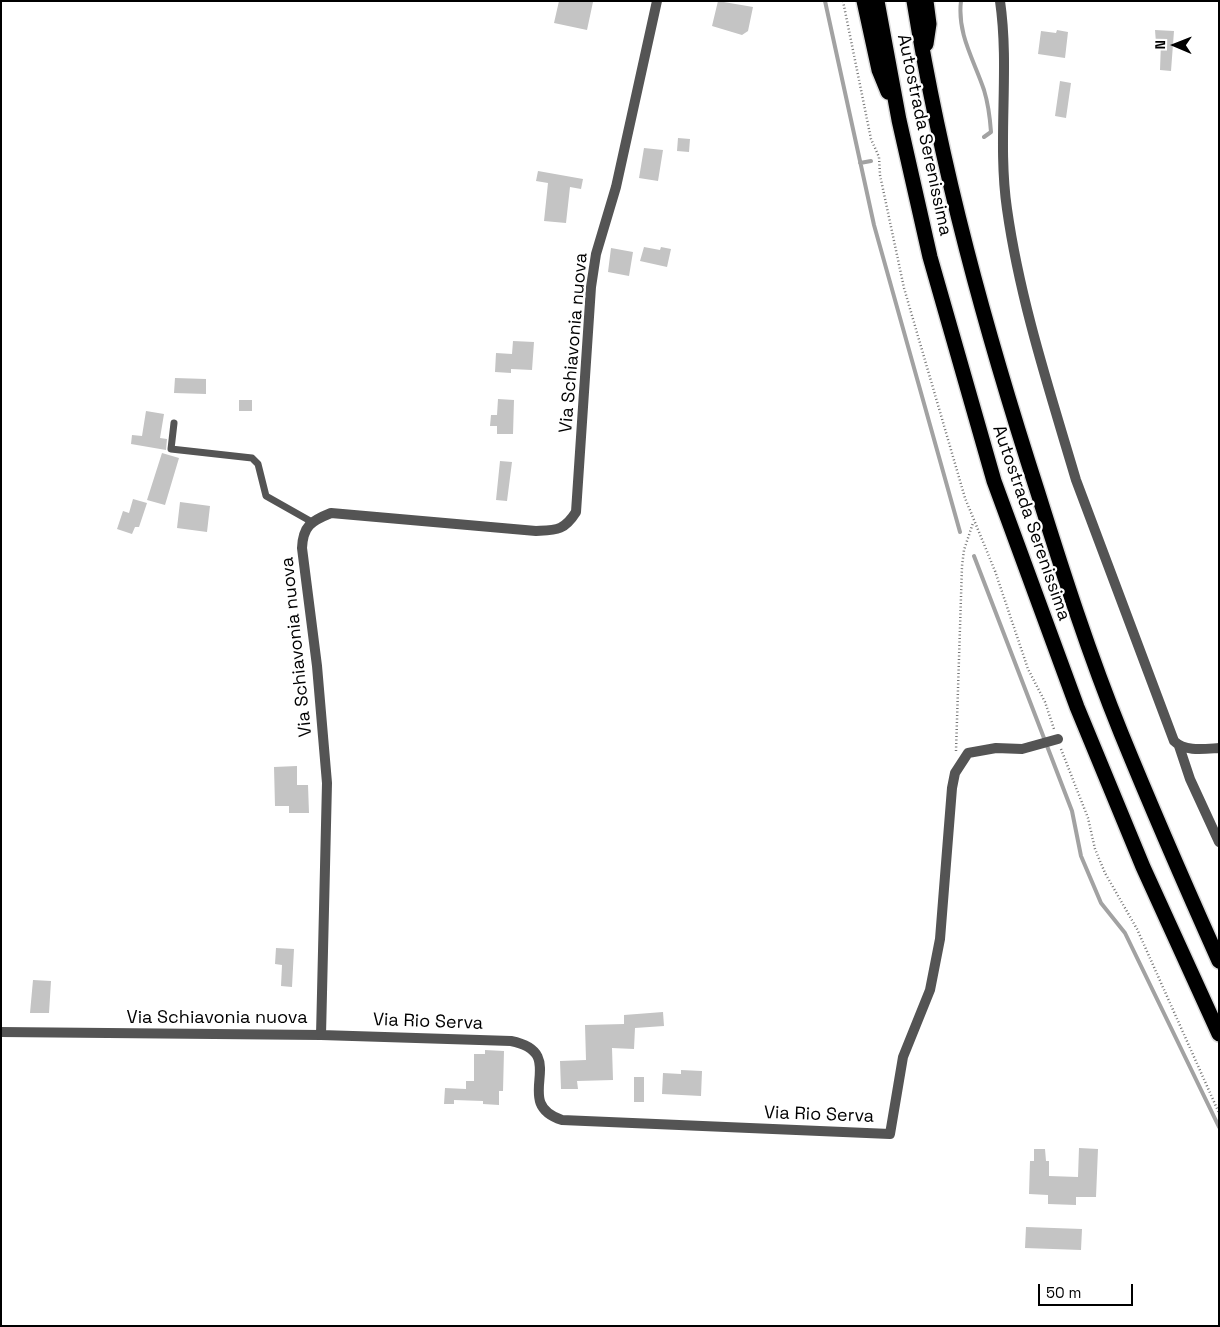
<!DOCTYPE html>
<style>
body{margin:0}
#map{position:relative;width:1220px;height:1327px;overflow:hidden;background:#fff;font-family:"Space Grotesk",sans-serif}
canvas{display:block}
.frame{position:absolute;inset:0;border:2px solid #000;pointer-events:none}
.north{position:absolute;left:1150px;top:20px;width:50px;height:50px;-webkit-text-stroke:4px #fff;paint-order:stroke;rotate:271deg;font-size:14px;font-weight:700;line-height:20px;text-align:center;color:#000}
.north::after{content:'';display:block;margin:auto;width:18px;height:22px;background:#000;clip-path:polygon(50% 0,100% 100%,50% 72%,0 100%)}
.scale{position:absolute;left:1038px;top:1284px;width:95px;height:22px;box-sizing:border-box;border:2px solid #000;border-top:0;padding-left:6px;font-size:15px;line-height:18px;white-space:nowrap;color:#000;-webkit-text-stroke:4px #fff;paint-order:stroke}
</style>
<div id="map">
<canvas width="1220" height="1327"></canvas>
<div class="frame"></div>
<div class="north">N</div>
<div class="scale">50 m</div>
</div>
<script>
const ctx = document.querySelector('canvas').getContext('2d');
ctx.lineJoin = 'round';
function stroke(path, color, width, dash) { ctx.strokeStyle = color; ctx.lineWidth = width; ctx.lineCap = dash ? 'butt' : 'round'; ctx.setLineDash(dash || []); ctx.stroke(path); }
function fillPath(path, color) { ctx.fillStyle = color; ctx.fill(path, 'evenodd'); }
function drawText(font, color, halo, rows, align = 'center') {
  ctx.font = font + ' "Space Grotesk",sans-serif'; ctx.lineWidth = 4.5; ctx.setLineDash([]); ctx.textBaseline = 'middle'; ctx.strokeStyle = halo; ctx.fillStyle = color; for (const [text, x, y, turn = 0] of rows) {
    ctx.save(); ctx.translate(x, y); ctx.rotate((+turn || 0) * Math.PI / 180); ctx.textAlign = isNaN(turn) ? turn : align; if (halo) ctx.strokeText(text, 0, 0); ctx.fillText(text, 0, 0); ctx.restore();
  }
}
stroke(new Path2D(`
 M825,1L874,225L960,532
 M961,1C957,34 974,60 984,90C988,103 990,118 991,132L984,137
 M860,163L871,161
 M974,556L1072,811L1081,856L1101,903L1125,933L1219,1127`), '#a2a2a2', 4);
fillPath(new Path2D(`
 M559,1L593,2L587,30L554,23Z
 M718,1L753,7L748,31L742,35L712,26Z
 M1057,30L1068,32L1065,58L1038,54L1041,31L1056,33Z
 M1155,30L1174,31L1171,71L1160,70L1161,42L1156,43Z
 M1060,81L1071,83L1066,118L1055,116Z
 M678,138L690,139L689,152L677,151Z
 M644,148L663,150L658,181L639,178Z
 M538,171L583,179L581,189L570,187L566,223L544,221L548,183L536,181Z
 M644,247L660,250L661,247L671,249L667,267L640,261Z
 M611,248L633,252L629,276L608,272Z
 M513,341L534,342L532,370L511,369V373L495,372L496,353L512,354Z
 M175,378L206,379V394L174,393Z
 M498,399L514,400L513,434H497V426H490L491,415H497Z
 M239,400H252V411H239Z
 M146,411L164,414L160,438L167,439L166,450L131,444L132,435L142,436Z
 M162,453L179,458L165,505L147,500Z
 M500,461L512,462L507,501L496,500Z
 M133,499L147,503L139,527H135L132,534L117,529L123,511L129,513Z
 M180,502L210,506L207,532L177,528Z
 M297,766V785H308L309,813H289V806H275L274,767Z
 M276,948L294,949L292,987L281,986L282,965L275,964Z
 M33,980L51,981L49,1013H30Z
 M663,1012L664,1026L635,1028L634,1049L612,1048L613,1080L577,1081L578,1089H561L560,1061L586,1060L585,1025L624,1024V1015Z
 M485,1050L504,1051L503,1091H499V1105L483,1104V1101L454,1100V1104H444L445,1088L466,1089V1081H474V1054H485Z
 M681,1070L702,1071L701,1096L662,1094L663,1073L681,1074Z
 M634,1077H644V1102H634Z
 M1079,1148L1098,1149L1096,1197H1076V1205L1048,1204V1195L1029,1194L1030,1161H1034V1149H1045L1046,1161H1049V1176L1078,1177Z
 M1026,1227L1082,1229L1081,1250L1025,1248Z`), '#c4c4c4');
const highway = new Path2D(`
 M864,1L879,70L888,92
 M877,1L899,120L930,257L994,481L1077,707L1143,867L1219,1034
 M914,1C941,169 986,332 1038,493C1063,573 1089,654 1121,733C1152,809 1185,885 1219,961
 M926,1L929,24L926,44`);
stroke(highway, '#dbdbdb', 18);
stroke(new Path2D(`
 M843,1L871,139L879,157L880,175L904,288L965,498L995,571L1028,669L1045,702L1054,729
 M1061,749L1088,818L1095,849L1105,873L1137,929L1219,1113
 M956,751L962,566L964,550L973,523`), '#767676', 2.5, [1, 2.5]);
stroke(new Path2D(`
 M174,423L171,449L252,458L258,464L266,496L312,522`), '#545454', 7);
stroke(new Path2D(`
 M1000,1C1010,70 997,140 1007,209C1020,301 1050,392 1076,480L1174,741C1185,752 1204,749 1219,748
 M1179,746L1190,779L1219,842
 M1,1032L321,1035L327,783L317,666L302,548C303,526 311,521 331,513L536,531C556,530 564,531 576,512L591,287L596,254L616,187L657,1
 M321,1035L511,1041C572,1053 509,1103 562,1120L890,1134L903,1057L930,990L940,939L952,788L955,773L968,753L996,748L1022,749L1058,739`), '#545454', 10);
stroke(highway, '#000', 15);
drawText('18px', '#000', '#fff', [
 ["Autostrada Serenissima",924,135,78],
 ["Via Schiavonia nuova",574,343,-85],
 ["Autostrada Serenissima",1031,523,71],
 ["Via Schiavonia nuova",297,647,-96],
 ["Via Schiavonia nuova",217,1018],
 ["Via Rio Serva",428,1022,2],
 ["Via Rio Serva",819,1115,2]
]);
</script>
